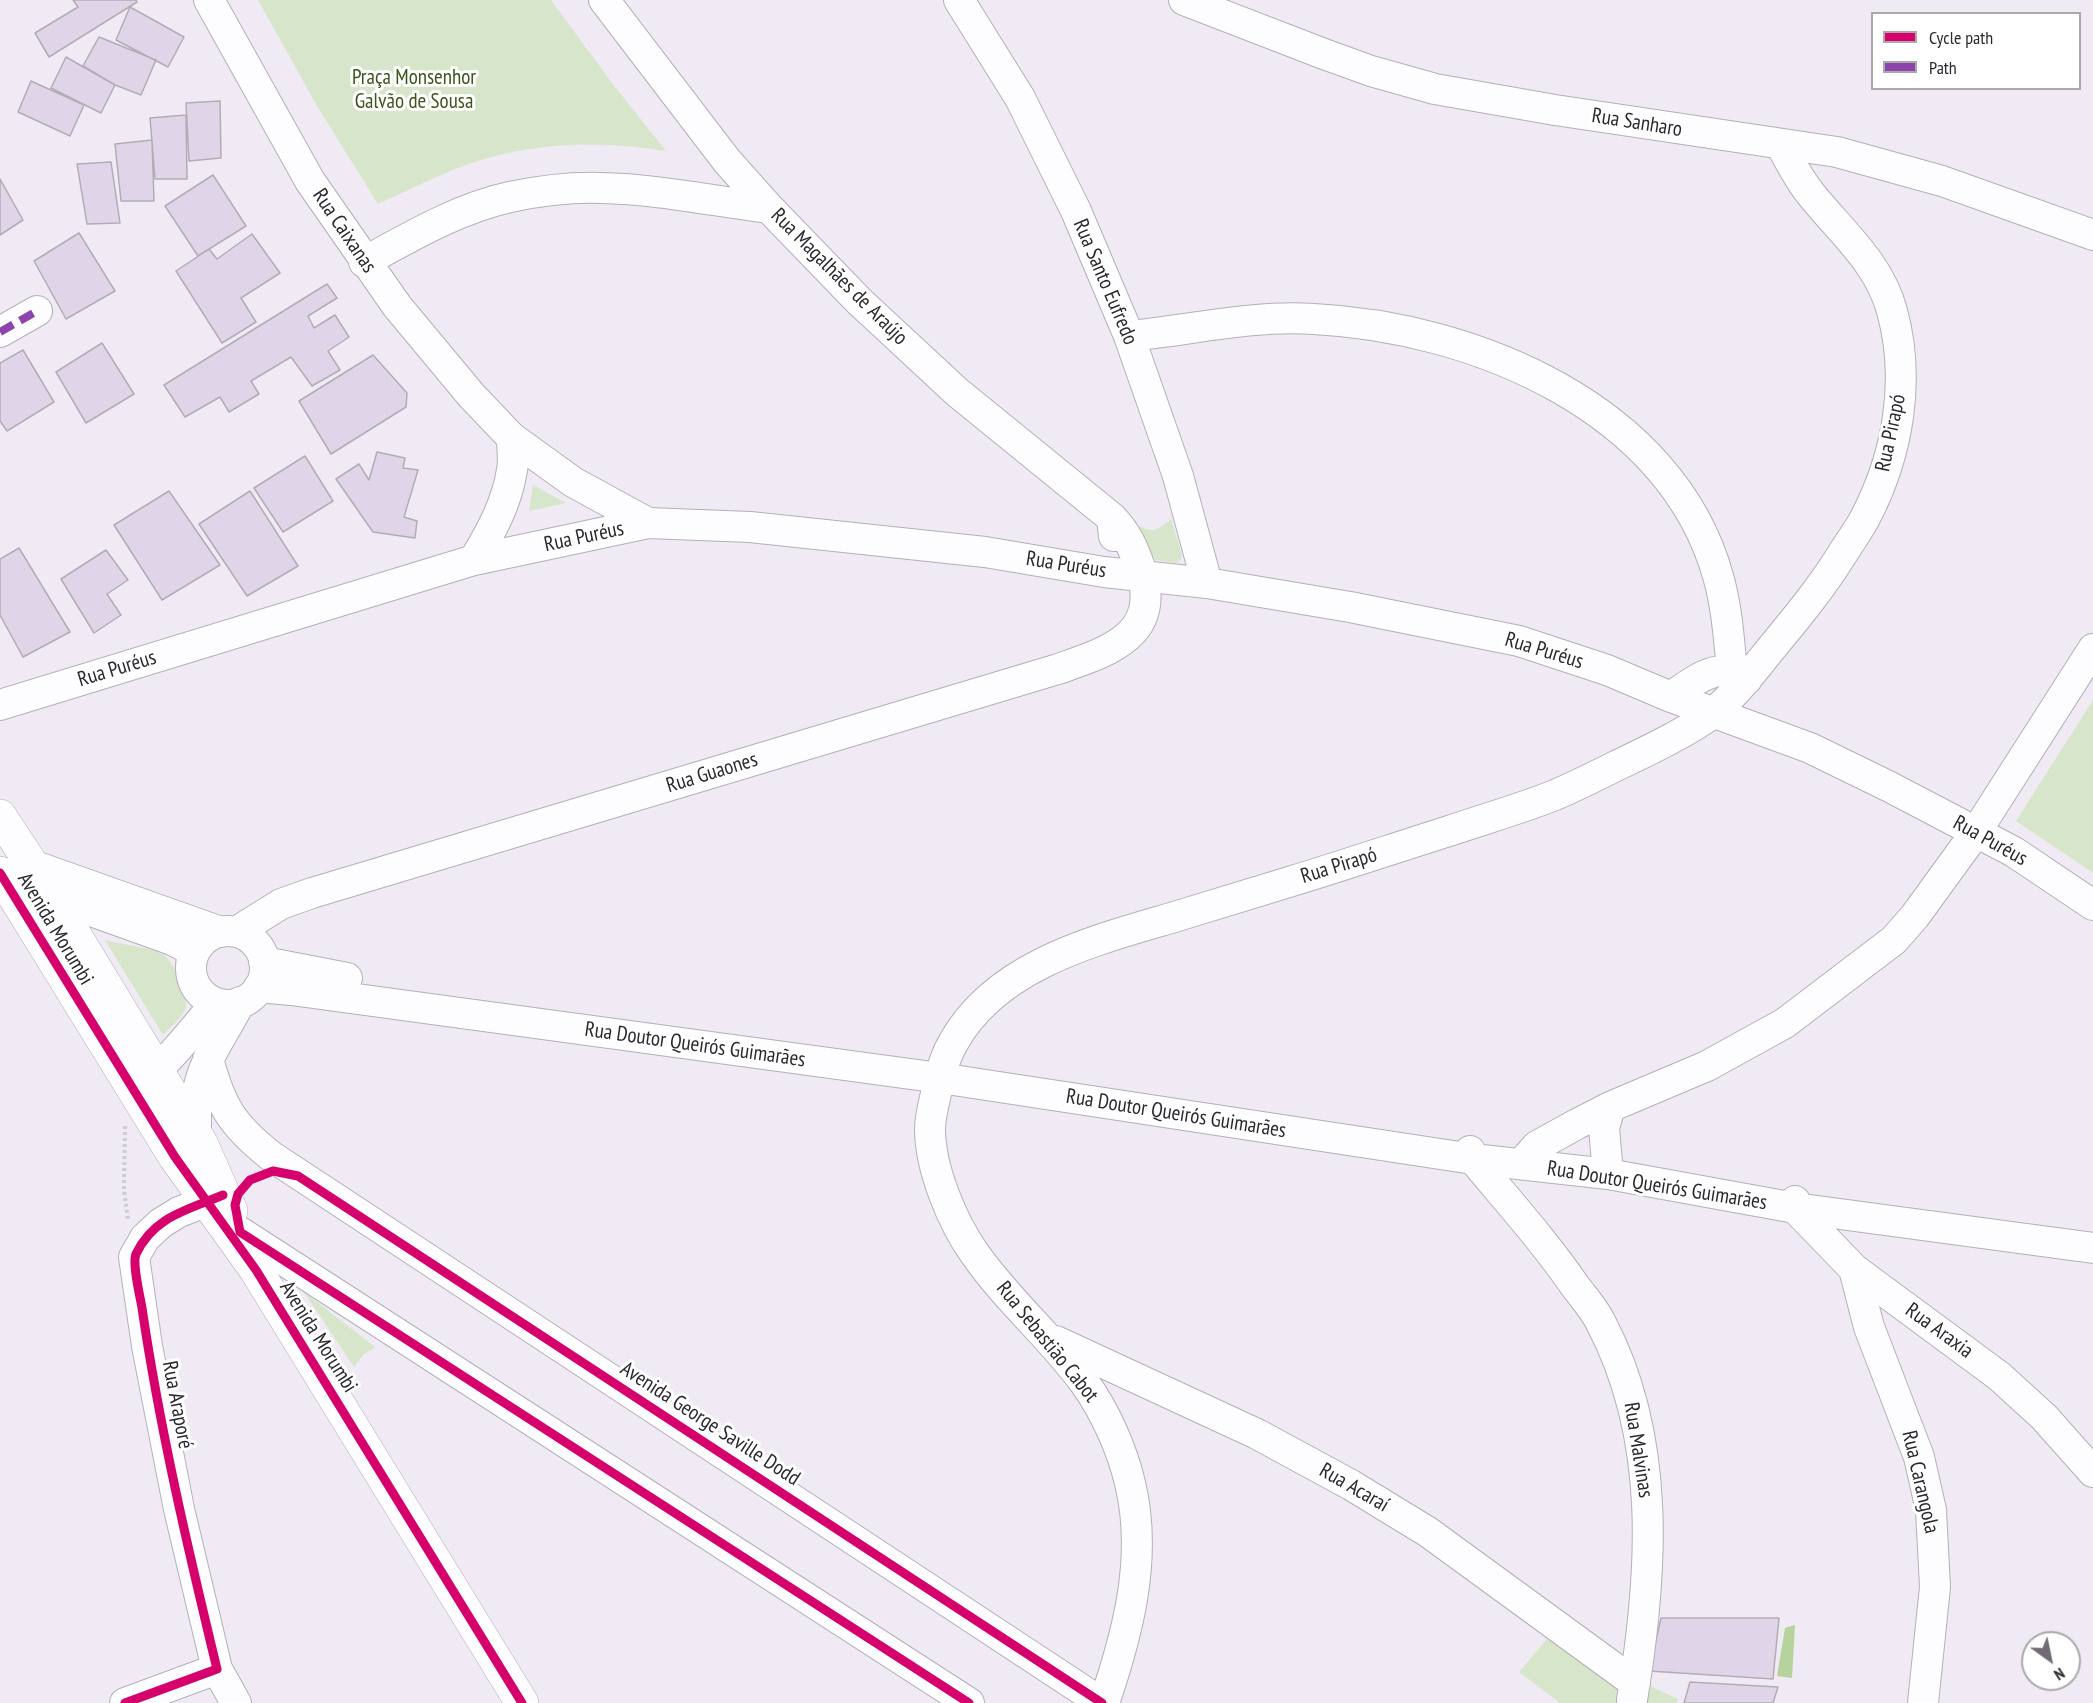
<!DOCTYPE html>
<meta charset="utf-8">
<style>
body{margin:0}
#map{position:relative;width:2093px;height:1703px;overflow:hidden;background:#f0eaf5;font-family:"PT Sans Narrow",sans-serif}
canvas{display:block}
.legend{position:absolute;left:1871px;top:12px;width:210px;height:78px;box-sizing:border-box;background:#fff;border:2px solid #aba9ac;margin:0;padding:8px 10px;list-style:none;font-size:18px;color:#2c282f}
.legend li{display:flex;align-items:center;gap:12px;height:30px}
.legend b{width:30px;border:2px solid #aba9ac}
.north{position:absolute;left:2021px;top:1631px;width:60px;height:60px;box-sizing:border-box;background:#fff;border:2px solid #aba9ac;border-radius:50%;rotate:147deg;font-size:16px;font-weight:700;line-height:24px;text-align:center;color:#2c282f}
.north::after{content:'';display:block;margin:auto;width:21px;height:27px;background:#716c74;clip-path:polygon(50% 0,100% 100%,50% 72%,0 100%)}
</style>
<div id="map">
<canvas width="2093" height="1703"></canvas>
<ul class="legend">
<li><b style="height:8px;background:#d6006c"></b>Cycle path</li>
<li><b style="height:8px;background:#8e44ad"></b>Path</li>
</ul>
<div class="north">N</div>
</div>
<script>
const ctx = document.querySelector('canvas').getContext('2d');
ctx.lineJoin = 'round';
function fillPath(path, color) { ctx.fillStyle = color; ctx.fill(path, 'evenodd'); }
function stroke(path, color, width, dash) { ctx.strokeStyle = color; ctx.lineWidth = width; ctx.lineCap = dash ? 'butt' : 'round'; ctx.setLineDash(dash || []); ctx.stroke(path); }
function drawText(font, color, halo, rows, align = 'center') {
  ctx.font = font + ' "PT Sans Narrow",sans-serif'; ctx.lineWidth = 6; ctx.setLineDash([]); ctx.textBaseline = 'middle'; ctx.strokeStyle = halo; ctx.fillStyle = color; for (const [text, x, y, turn = 0] of rows) {
    ctx.save(); ctx.translate(x, y); ctx.rotate((+turn || 0) * Math.PI / 180); ctx.textAlign = isNaN(turn) ? turn : align; if (halo) ctx.strokeText(text, 0, 0); ctx.fillText(text, 0, 0); ctx.restore();
  }
}
fillPath(new Path2D(`
 M258,0H551L612,83L666,151C599,140 530,142 466,165C436,176 407,191 378,204L317,106Z
 M533,485L566,503L529,511Z
 M1171,519L1182,555L1180,560L1176,563L1155,560L1138,525C1154,534 1158,530 1171,519Z
 M2093,700V873L2016,821Z
 M105,940C119,944 154,948 164,955C175,963 190,997 185,1010C181,1019 169,1028 163,1035Z
 M304,1292L375,1347L363,1355L354,1367Z
 M1547,1639L1678,1699L1677,1703H1560L1519,1672Z`), '#d7e6cb');
fillPath(new Path2D(`
 M1795,1625L1792,1678L1777,1676L1785,1628Z`), '#b7d39d');
const building = new Path2D(`
 M73,0H136L137,2L49,57L35,33L78,7Z
 M130,7L184,37L168,67L116,40Z
 M99,37L156,60L141,95L115,85L83,66Z
 M66,57L115,85L101,113L51,88Z
 M31,81L84,105L70,136L18,112Z
 M220,101L221,158L189,161L186,103Z
 M186,115L187,179H155L150,118Z
 M152,140L154,201H121L115,144Z
 M111,162L120,223L87,224L77,164Z
 M213,175L246,226L198,256L165,206Z
 M0,179L23,220L0,235Z
 M79,233L115,291L66,319L34,261Z
 M252,234L280,273L241,298L256,322L222,343L176,271L209,249L217,259Z
 M327,284L337,298L308,316L314,328L335,315L349,337L328,351L340,370L312,386L291,357L251,381L259,394L229,412L220,397L185,417L164,385Z
 M102,343L134,394L86,423L56,372Z
 M23,350L54,402L7,431L0,421V363Z
 M373,355L407,393L406,407L331,454L299,401Z
 M377,452L405,458L403,468L418,470L404,517L417,521L415,538L373,532L336,479L359,464L369,480Z
 M305,456L333,501L283,532L254,488Z
 M169,491L220,565L162,600L114,525Z
 M250,491L298,566L247,596L199,524Z
 M19,548L70,632L23,657L0,615V559Z
 M106,550L128,580L107,594L121,615L94,633L61,579Z
 M1661,1618H1779L1773,1679L1649,1671Z
 M1690,1682L1778,1687L1773,1703H1684Z`);
fillPath(building, '#e0d5e8');
stroke(building, '#b1adb5', 1.5);
const minor = new Path2D(`
 M209,0L310,181L397,306L471,395L512,438L573,482L648,523
 M604,0L727,161L769,208L859,301L957,392L1112,518L1114,536
 M959,0L1020,98L1076,211L1129,336L1178,476L1207,583
 M1184,0L1324,54L1371,71L1435,89L1555,110L1837,152L1942,181L2093,235
 M364,262C410,237 459,208 510,197C539,191 571,187 601,188C657,189 713,201 769,208
 M0,332L37,311
 M1129,336C1191,330 1252,315 1314,319C1474,327 1671,408 1718,576C1727,607 1729,640 1732,671
 M474,560C491,532 507,503 512,470C514,460 512,448 512,438
 M1671,697C1687,686 1708,668 1729,671C1735,672 1741,676 1747,679
 M0,705L474,560L648,523L750,527L985,552L1104,572L1207,583L1350,607L1519,641L1607,670L1671,697L1810,748L1888,786L2014,852L2093,905
 M32,865L221,932
 M52,897L172,940L194,951
 M191 968a37 37 0 1 1 74 0a37 37 0 1 1-74 0Z
 M236,932L281,904L312,893L1058,669C1107,652 1162,636 1141,570C1134,550 1127,533 1112,518
 M264,962L347,978
 M259,987L291,990L940,1078L1473,1159L1608,1174L1795,1208L2093,1248
 M208,1059C221,1107 232,1125 271,1156L1102,1703
 M138,1086C169,1062 191,1032 216,1003
 M196,1134C196,1117 195,1098 200,1082C208,1053 227,1029 240,1002
 M1470,1151L1473,1159C1508,1201 1544,1241 1575,1286C1584,1298 1595,1310 1601,1323C1662,1439 1653,1574 1632,1700
 M1521,1164L1537,1146L1577,1124L1610,1107L1707,1066L1785,1023L1894,940L1915,916L1976,832L2093,649
 M1608,1174L1604,1128L1610,1107
 M223,1195L179,1212L161,1223L145,1238L134,1257L147,1346L179,1509L217,1669L236,1703
 M1795,1201V1208L1854,1269L1999,1376L2044,1417L2093,1472
 M240,1232L969,1703
 M1854,1269L1869,1327L1919,1457L1931,1510L1935,1587L1923,1703
 M1056,1341L1257,1434L1351,1485L1428,1532L1635,1683
 M125,1703L217,1669
 M1104,1703C1128,1633 1148,1557 1130,1483C1122,1449 1105,1411 1084,1382C1051,1337 1007,1300 975,1254C952,1222 930,1168 930,1129C930,1115 935,1099 938,1085C942,1070 945,1056 953,1043C995,966 1092,941 1171,918C1210,906 1249,894 1289,882C1342,866 1395,848 1449,831C1484,819 1520,809 1555,795C1576,786 1596,776 1616,766C1645,752 1688,732 1714,712C1737,693 1755,668 1774,645C1798,616 1821,588 1841,556C1849,543 1858,531 1865,518C1898,455 1911,380 1892,311C1879,262 1840,231 1810,193C1798,178 1790,162 1781,145`);
const major = new Path2D(`
 M0,816L38,874L201,1143L231,1211
 M0,873L175,1157L256,1270L522,1703`);
stroke(minor, '#b4b0b7', 32);
stroke(major, '#b4b0b7', 34);
stroke(new Path2D(`
 M125,1126L124,1190L128,1220`), '#cecdd0', 4, [3, 3]);
stroke(minor, '#fdfcfe', 30);
stroke(major, '#fdfcfe', 33);
stroke(new Path2D(`
 M0,332L37,311`), '#8e44ad', 8, [15, 8]);
stroke(new Path2D(`
 M0,873L175,1157L256,1270L522,1703
 M125,1703L217,1669C188,1549 160,1430 142,1308C140,1296 132,1263 136,1254C154,1216 188,1210 223,1195
 M969,1703L240,1232L235,1205L238,1194L250,1180L273,1171L298,1176L1102,1703`), '#d6006c', 9);
drawText('21px', '#3a551d', '#fff', [
 ["Praça Monsenhor",414,78],
 ["Galvão de Sousa",414,102]
]);
drawText('21px', '#2c282f', '#fff', [
 ["Rua Sanharo",1637,123,9],
 ["Rua Caixanas",344,231,56],
 ["Rua Magalhães de Araújo",839,277,45],
 ["Rua Santo Eufredo",1105,282,67],
 ["Rua Pirapó",1891,433,-78],
 ["Rua Puréus",584,537,-12],
 ["Rua Puréus",1066,565,9],
 ["Rua Puréus",1544,651,17],
 ["Rua Puréus",117,669,-17],
 ["Rua Guaones",712,773,-17],
 ["Rua Puréus",1990,841,29],
 ["Rua Pirapó",1339,866,-17],
 ["Avenida Morumbi",55,929,59],
 ["Rua Doutor Queirós Guimarães",695,1045,8],
 ["Rua Doutor Queirós Guimarães",1176,1114,9],
 ["Rua Doutor Queirós Guimarães",1657,1186,9],
 ["Rua Araxia",1939,1331,36],
 ["Avenida Morumbi",318,1337,58],
 ["Rua Sebastião Cabot",1047,1342,51],
 ["Rua Araporé",177,1405,79],
 ["Avenida George Saville Dodd",710,1424,33],
 ["Rua Malvinas",1638,1450,81],
 ["Rua Carangola",1920,1482,77],
 ["Rua Acaraí",1354,1488,30]
]);
</script>
